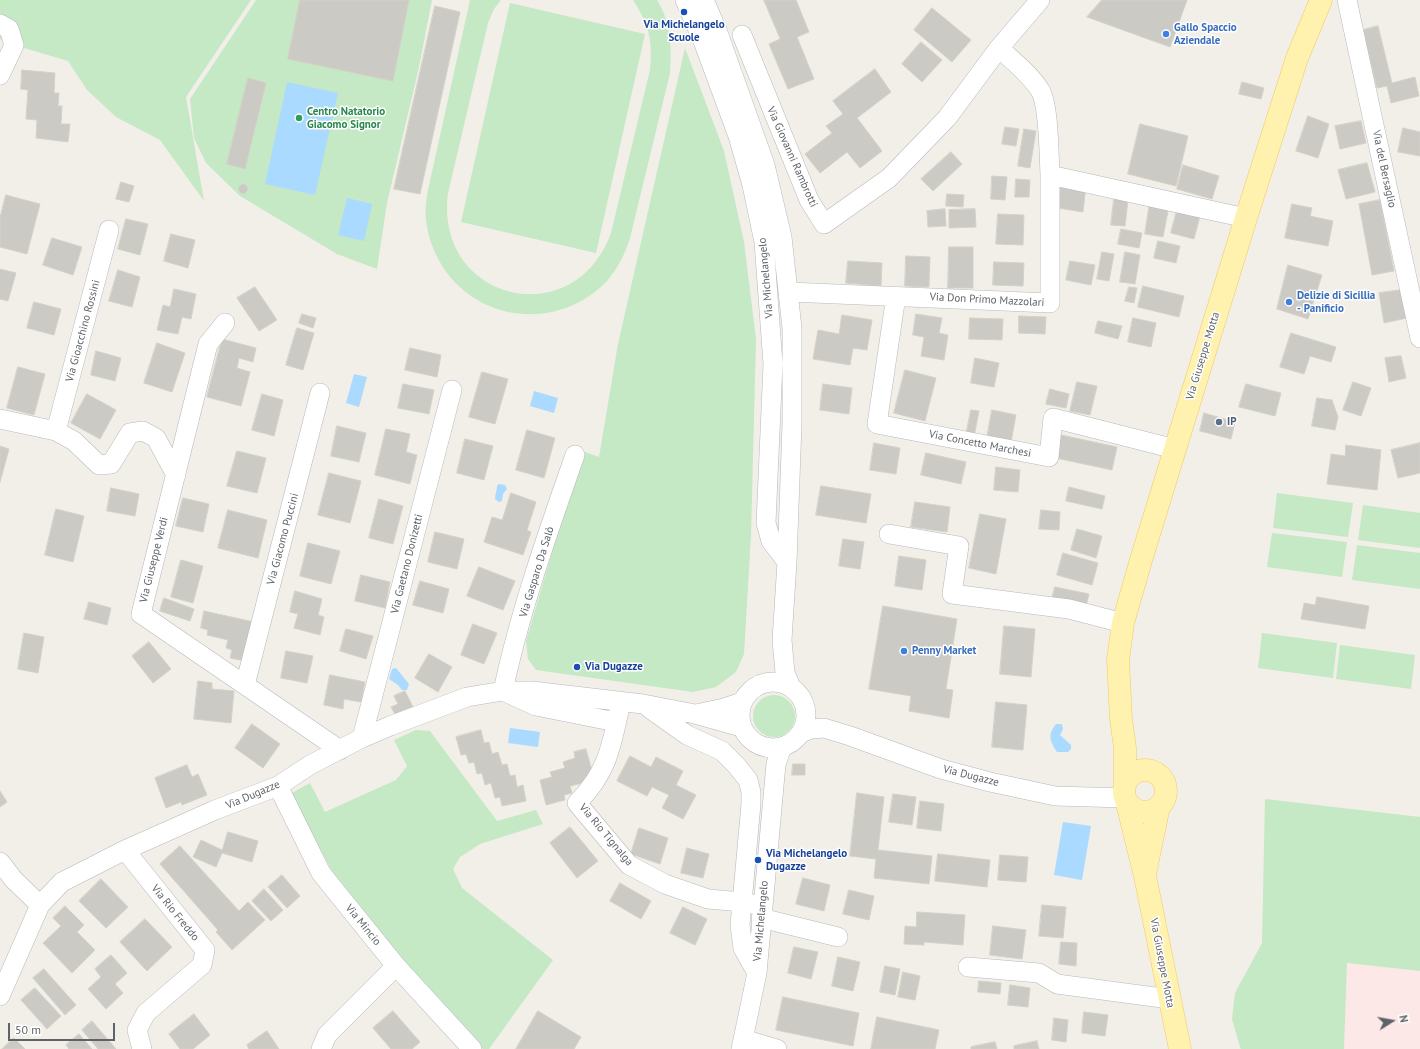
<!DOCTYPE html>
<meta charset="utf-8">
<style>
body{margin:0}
#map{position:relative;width:1420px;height:1049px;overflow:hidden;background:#f1efe8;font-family:"PT Sans",sans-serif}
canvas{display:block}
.north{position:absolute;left:1372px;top:1001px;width:40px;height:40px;-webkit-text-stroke:3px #fff;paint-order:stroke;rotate:79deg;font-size:11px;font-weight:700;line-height:16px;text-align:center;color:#5f6368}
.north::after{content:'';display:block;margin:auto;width:14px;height:18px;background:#5f6368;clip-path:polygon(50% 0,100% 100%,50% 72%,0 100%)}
.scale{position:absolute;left:8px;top:1023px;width:107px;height:18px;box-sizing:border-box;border:2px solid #5f6368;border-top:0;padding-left:5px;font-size:12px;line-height:14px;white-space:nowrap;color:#5f6368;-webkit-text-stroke:3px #fff;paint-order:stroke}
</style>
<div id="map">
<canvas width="1420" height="1049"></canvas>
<div class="north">N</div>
<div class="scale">50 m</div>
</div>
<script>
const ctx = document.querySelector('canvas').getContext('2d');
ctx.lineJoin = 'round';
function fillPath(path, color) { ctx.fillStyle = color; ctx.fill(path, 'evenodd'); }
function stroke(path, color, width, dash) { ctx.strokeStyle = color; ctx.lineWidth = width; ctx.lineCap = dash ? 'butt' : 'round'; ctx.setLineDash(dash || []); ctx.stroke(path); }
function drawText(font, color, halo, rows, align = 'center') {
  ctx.font = font + ' "PT Sans",sans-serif'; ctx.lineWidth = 3; ctx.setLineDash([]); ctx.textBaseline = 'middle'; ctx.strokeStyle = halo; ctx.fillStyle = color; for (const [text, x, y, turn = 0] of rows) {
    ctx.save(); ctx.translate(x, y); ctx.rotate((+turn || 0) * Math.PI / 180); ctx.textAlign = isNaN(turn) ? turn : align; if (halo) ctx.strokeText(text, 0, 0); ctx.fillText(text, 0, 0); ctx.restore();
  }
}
fillPath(new Path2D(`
 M1347,963L1420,971V1049H1344Z`), '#fce8e6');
fillPath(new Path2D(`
 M0,0H251L186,97L204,201L160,140L116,117L87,90L68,61L14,45L0,39Z
 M256,0H432L419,67L387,203L377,269L337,254L240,196L206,163L194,138L190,99Z
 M470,0H501L494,9L488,23L448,193C434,301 574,335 611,233L650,70C653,42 649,24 633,0H657C671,22 672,48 670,73L630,238C625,254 618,268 607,281C562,328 487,325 447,273C436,258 428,239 426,220C425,210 426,200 428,190Z
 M510,3L645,34L596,253L461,222Z
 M685,48L724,151L744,242L756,339L751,535L744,654L736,672L716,687L693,692L536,670L528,659L526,641L563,515L585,452L599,457L618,344Z
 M1277,493L1353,503L1348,537L1273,528Z
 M1363,505L1420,513V548L1358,540Z
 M1272,533L1347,542L1342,577L1267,567Z
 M1357,545L1420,553V589L1352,580Z
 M1262,633L1337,643L1333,678L1258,668Z
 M1340,645L1415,655L1411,689L1336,679Z
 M753 716a21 21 0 1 1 42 0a21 21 0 1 1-42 0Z
 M416,730L430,731L497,821L536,810L543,824L480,844L460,857L453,869L462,888L553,960L489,1049H483L412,970L337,880L290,794L310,783L325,812L396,780L407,766L394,740Z
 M1265,799L1420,817V971L1347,963L1344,1049H1241L1240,1047L1232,1019L1235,993L1262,943Z`), '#c5e8c5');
fillPath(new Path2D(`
 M287,82L338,93L315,195L265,184Z
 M347,198L372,204L364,241L338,235Z
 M354,374L367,377L359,407L346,403Z
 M534,391L558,398L554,413L530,406Z
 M499,484L505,485L507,489L503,494L502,501L499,502L495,499C495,494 497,491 497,486Z
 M396,668L409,684L407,690H402L398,685L389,679L392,669Z
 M1056,724H1062L1063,729L1060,735L1071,745V749L1068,752H1057C1050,741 1047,735 1056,724Z
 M510,728L540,732L538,747L508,743Z
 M1063,822L1091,826L1082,880L1054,875Z`), '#aadaff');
const building = new Path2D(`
 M300,0H409L393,81L288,59Z
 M764,0H796L809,32L797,37L814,79L788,89L769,44L780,39Z
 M1102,0H1187L1170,47L1087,17Z
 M435,6L460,12L420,194L394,189Z
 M932,8L971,40L952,62L914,30Z
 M1378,26L1392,83L1415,77L1419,96L1391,103L1387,86L1377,88L1363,30Z
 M921,42L942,60L922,82L902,64Z
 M875,69L891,92L857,118L882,151L860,168L847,152L820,173L805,154L832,133L826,126L843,114L833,101Z
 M22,70L55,73L54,93H59L58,106H62L61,124H70L68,142L36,138L37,120L26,119L28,90L21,89Z
 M248,78L266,83L245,169L227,164Z
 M1242,82L1264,88L1261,99L1239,94Z
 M1308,116L1329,124L1318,158L1296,151Z
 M1361,121L1366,143L1340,149L1335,126Z
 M1140,124L1188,136L1176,186L1128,174Z
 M1005,127L1019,129L1016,146L1002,144Z
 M1403,128L1420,132V156L1398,152Z
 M1024,129L1036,131L1030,168L1018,166Z
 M951,152L962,164L933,191L921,179Z
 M1367,163L1375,192L1346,199L1338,170Z
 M1183,165L1219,176L1212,199L1177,189Z
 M992,176L1007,177L1005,200L991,199Z
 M1016,179L1030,180L1029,197H1015Z
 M121,182L134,186L129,202L116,199Z
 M1061,182L1086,185L1083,212L1058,208Z
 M238.5 189a4.5 4.5 0 1 1 9 0a4.5 4.5 0 1 1-9 0Z
 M947,194L964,195L963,207L946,206Z
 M6,195L40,204L27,254L0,247V218Z
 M1114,199L1128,200L1125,226L1111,225Z
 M1380,200L1394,271L1372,275L1359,204Z
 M1150,202L1169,206L1163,237L1145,234Z
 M1292,204L1312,208L1310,216L1333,221L1328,246L1285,238Z
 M945,209L946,226L928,227L927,211Z
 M975,209L976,227L949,228V210Z
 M1177,210L1200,216L1194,239L1171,233Z
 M998,214L1024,215L1023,245L996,244Z
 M126,219L148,224L140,255L118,249Z
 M1121,229L1142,233L1139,248L1118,244Z
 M171,234L195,240L188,268L164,261Z
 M52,238L82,247L73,275L43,265Z
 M1158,241L1180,246L1176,263L1154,258Z
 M949,247H973V288H948Z
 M1102,252L1114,254L1109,281L1097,279Z
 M1125,252L1140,255L1135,284L1120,282Z
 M906,256L930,257L929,287L905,286Z
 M848,261L882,263L881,286L846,283Z
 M1070,261L1095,265L1091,285L1066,280Z
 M994,262L1024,263L1023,286L993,285Z
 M1288,265L1322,275L1308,319L1277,309Z
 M0,269L16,273L8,301L0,299Z
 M118,270L140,277L132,307L109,301Z
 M1143,286L1184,296L1179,317L1138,307Z
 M255,287L277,320L259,331L237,298Z
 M1129,287L1137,288L1134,303L1125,301Z
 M174,289L196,294L191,319L182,317L178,334L157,330L163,305L170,307Z
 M1402,290L1407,318L1384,323L1379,293Z
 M34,302L61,309L54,335L27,328Z
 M302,314L316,318L313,328L299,323Z
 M916,314L942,318L939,333L948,335L944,360L921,356L924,337L913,335Z
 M842,315L872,320L867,350L853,348L850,365L813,359L818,330L839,334Z
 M1019,316L1046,317L1045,334L1019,333Z
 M970,318L1003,319L1002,340L969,339Z
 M1133,318L1156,323L1151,347L1128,342Z
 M1098,321L1122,326L1118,339L1095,333Z
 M297,328L314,333L303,370L286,365Z
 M1291,333L1336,347L1331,362L1310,356L1304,374L1280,367Z
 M222,339L256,348L253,362L239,358L237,368L250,372L241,406L207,397Z
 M157,343L185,353L172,392L144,383Z
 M410,348L441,355L437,377L405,370Z
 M96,351L121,358L115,381L91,375Z
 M1401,356L1406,378L1389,382L1385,358Z
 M975,358L999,363L994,387L971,383Z
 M18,367L45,374L34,415L7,408Z
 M905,370L936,378L925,421L894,413Z
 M482,372L508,379L495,424L469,417Z
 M1077,382L1097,386L1090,415L1070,411Z
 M1353,382L1371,388L1361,416L1343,410Z
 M403,384L434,390L429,414L398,408Z
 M823,384L852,388L849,414L820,410Z
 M1246,384L1281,393L1275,416L1239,407Z
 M1050,389L1069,394L1066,408L1046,404Z
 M87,394L116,410L100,439L71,423Z
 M262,394L283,400L274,436L252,430Z
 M1317,398L1332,400L1338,417L1335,430L1312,426Z
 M971,410L979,411L974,437L966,435Z
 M992,410L1016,415L1011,442L987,438Z
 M1204,413L1235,422L1231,439L1200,431Z
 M337,426L366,433L359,462L331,456Z
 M386,429L410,434L406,452L417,455L410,484L375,475Z
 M527,430L555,438L544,478L516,470Z
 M1061,435L1117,447L1112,470L1056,458Z
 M465,439L493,446L484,480L457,473Z
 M874,443L900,448L896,474L870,470Z
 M1420,443V473L1398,478L1391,450Z
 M1346,445L1381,450L1377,490L1327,484L1331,454L1345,456Z
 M0,446L9,449L0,482Z
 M237,451L266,458L257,493L227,486Z
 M926,453L966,462L961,484L921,475Z
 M996,467L1020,470L1018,492L994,490Z
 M329,473L361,481L350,523L318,515Z
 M821,486L871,494L866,523L816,515Z
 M1069,487L1105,496L1102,509L1066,501Z
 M111,488L139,494L135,516L107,511Z
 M511,493L536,502L527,530L531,532L523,555L484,542L492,517L502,520Z
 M183,498L209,504L203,532L176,526Z
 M379,499L403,506L393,544L369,538Z
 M915,502L950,507L947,532L911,527Z
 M56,509L84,516L73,562L45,555Z
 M228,510L267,520L258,558L218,548Z
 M1041,510L1060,512L1059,530L1039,529Z
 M980,514L1006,519L996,574L969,568Z
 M1077,529L1102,536L1096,558L1071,550Z
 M435,532L464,539L457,569L428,562Z
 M843,539L864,542L860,569L839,566Z
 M308,543L340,551L331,584L300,576Z
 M1063,553L1098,563L1092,585L1057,575Z
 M899,556L926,560L922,590L895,586Z
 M181,560L203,566L193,603L171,597Z
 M479,567L515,581L503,610L467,596Z
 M361,575L390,582L385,608L355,601Z
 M420,581L449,589L443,613L413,605Z
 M1055,587L1089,594L1086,606L1052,599Z
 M295,591L322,599L318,615L324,617L320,635L294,628L298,614L290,612Z
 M1317,597L1369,606L1365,629L1301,619L1304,603L1315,605Z
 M164,598L194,609L190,621L160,611Z
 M89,602L111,608L107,625L84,619Z
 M883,606L957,619L946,689L953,690L949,718L909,711L911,696L869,689Z
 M204,611L254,622L245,661L230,658L232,650L226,648L228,640L207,635L208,630L201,628Z
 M473,624L497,633L484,664L461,655Z
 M1004,626L1035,629L1031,677L1000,674Z
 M346,629L373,636L366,659L340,651Z
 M24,633L44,637L38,673L18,669Z
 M149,642L171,669L153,683L132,656Z
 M286,651L313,656L307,683L281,678Z
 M429,654L452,667L438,692L415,678Z
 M330,675L365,682L361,702L344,699L343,709L324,705Z
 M198,681L212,683V689L234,691L231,723L194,719Z
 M405,691L414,709L397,718L391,707L398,704L394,696Z
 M996,702L1027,705L1023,750L992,747Z
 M252,724L280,744L263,768L235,748Z
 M481,730L484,743L489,742L492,754L498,752L502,765L507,764L510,776L515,775L517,787L523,785L526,801L502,806L500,797L495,798L491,783L485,785L482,773L477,774L474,762L469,763L466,754L461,755L456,737Z
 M586,749L593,775L585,777L587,782L570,786L572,793L564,795L565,800L546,805L540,780L552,777L550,772L565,768L563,762L575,758L574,752Z
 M630,756L651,767L656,757L683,771L676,785L696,795L683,819L662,808L669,795L652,787L647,796L617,781Z
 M793,764H805V775H792Z
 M187,765L192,777L198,774L207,795L182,805L181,802L166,808L155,778Z
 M0,791L7,802L0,807Z
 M857,793L884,797L878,850L932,856L929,884L874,878L876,859L850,856Z
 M893,794L916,797L912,825L889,822Z
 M920,801L944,804L941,831L917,828Z
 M570,827L598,861L577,878L550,843Z
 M639,828L668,838L660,864L631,854Z
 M228,832L258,841L252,862L222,853L216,867L193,857L201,840L222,850Z
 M180,846L239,911L248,902L265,920L232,950L216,932L218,930L160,864Z
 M687,848L709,854L703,878L681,873Z
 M938,854L990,860L987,887L935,881Z
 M1000,855L1028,857L1026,882L998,880Z
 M282,875L300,896L287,908L268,887Z
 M803,878L830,885L824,911L796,904Z
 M101,879L128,907L106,928L79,901Z
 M620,883L651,901L641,919L610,901Z
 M264,889L283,910L271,921L252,901Z
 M849,890L874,896L869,920L843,914Z
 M1042,905L1066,907L1063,938L1039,936Z
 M65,906L84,925L77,932L95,950L72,973L43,943L61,926L53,918Z
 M683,907L707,919L695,945L670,933Z
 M917,912L965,915L963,945L924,942V945L904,944L905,926L916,927Z
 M145,919L172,947L147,971L120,942Z
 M993,926L1026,930L1022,959L990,955Z
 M1061,942L1077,943L1076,966L1059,964Z
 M794,947L818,952L811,979L788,973Z
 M111,955L127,973L115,984L123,993L106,1009L88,989L101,977L95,969Z
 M838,957L860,962L853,991L832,986Z
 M885,966L900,969L895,995L880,992Z
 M44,969L76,1005L65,1015L33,978Z
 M903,972L920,976L915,1000L898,997Z
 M979,981L1001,983L1000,994L978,992Z
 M1010,985L1030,988L1028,1007L1008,1005Z
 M35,988L61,1016L47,1029L21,1000Z
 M783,997L859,1013L853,1046L776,1030Z
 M393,1011L420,1042L412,1049H391L373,1028Z
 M538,1011L581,1037L574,1049H516Z
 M1084,1012L1108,1015L1105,1036L1082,1033Z
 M194,1014L210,1035L193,1049H180L169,1034Z
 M877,1017L939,1030L935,1049H871Z
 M1054,1018L1068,1020L1066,1042L1052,1040Z
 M92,1021L116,1049H98L82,1030Z
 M267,1031L279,1049H249L247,1045Z
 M79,1034L92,1049H69L66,1045Z
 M14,1038L25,1049H2Z
 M1037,1041L1039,1049H1014V1046Z
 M995,1042L997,1049H971V1047Z`);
fillPath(building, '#cccac5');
stroke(building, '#d6d1c6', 1);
const minor = new Path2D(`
 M685,0L703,41L738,136L752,185L764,242L773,364L766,523L771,541L787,562
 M704,0L717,30L765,165L782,237L792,328V424L787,562L782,640L785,673L791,687
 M1347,0L1420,338
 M0,24L9,29L14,45L0,75
 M742,35L809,200L824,224L889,178L947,118L999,48L1040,0
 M999,48C1013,61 1030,74 1040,90C1049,104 1049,156 1050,175
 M789,292L1050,303V175L1246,218
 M896,296L877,424L1049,457L1053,418L1175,449
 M225,323L208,344L141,614L340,750
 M0,419L56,431L74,441L99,465L111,464L130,433L143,431L156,438L176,475
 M56,431L109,230
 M575,455C548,532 520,611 503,691L536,706L616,722
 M889,534L959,546L952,594L1069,609L1123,623
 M740 715a33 33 0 1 1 66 0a33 33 0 1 1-66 0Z
 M245,685L320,393
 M649,708L687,735L722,751L736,765L748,780L751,792V804L740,925L743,948L757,973
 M619,711C611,749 606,774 577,803L629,865L665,884L708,899L742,902L763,906
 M696,714L724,708L742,702
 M801,733L811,729L824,728L850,736L941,769L990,782L1055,796L1125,798
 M362,738L452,390
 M278,786L321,873L396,966L472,1049
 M125,850L205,950L202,965L146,1013L137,1030L142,1049
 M0,862L14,880L40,905
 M761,918L838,937
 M968,967L1039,973L1057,984L1170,999
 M0,996L40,905L62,882L125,850L215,810L278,786L310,765L362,738L390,726L467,697L503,691H532L643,704L695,714L742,727
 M743,1039L777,1049
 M321,1049L327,1035L396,966
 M741,1049L757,973L776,764L782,747`);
const major = new Path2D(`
 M1124 791a21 21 0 1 1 42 0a21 21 0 1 1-42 0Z
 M1125,783V748L1121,719L1118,660L1123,623L1141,560L1246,218L1297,58L1321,0
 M1127,803L1145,876L1180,1049
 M1146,869L1159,806`);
stroke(minor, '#b5b8bc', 20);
stroke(major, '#f2c960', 23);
stroke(minor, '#fff', 19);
stroke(major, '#fff2af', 22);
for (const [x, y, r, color] of [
 [684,12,4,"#1a4fb4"],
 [1166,34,4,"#3f7fe0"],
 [299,118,4,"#2e9e5b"],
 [1289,302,4,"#3f7fe0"],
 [1219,422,4,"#5c6f8a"],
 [904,651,4,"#3f7fe0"],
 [577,667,4,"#1a4fb4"],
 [758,860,4,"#1a4fb4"]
]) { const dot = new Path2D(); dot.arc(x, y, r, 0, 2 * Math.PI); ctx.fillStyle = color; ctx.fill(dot); stroke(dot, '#fff', 1.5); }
drawText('bold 11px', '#164399', '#fff', [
 ["Via Michelangelo",684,25,"center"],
 ["Scuole",684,38,"center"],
 ["Via Dugazze",585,667],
 ["Via Michelangelo",766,854],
 ["Dugazze",766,867]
], 'left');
drawText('bold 11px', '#366cbe', '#fff', [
 ["Gallo Spaccio",1174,28],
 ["Aziendale",1174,41],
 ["Delizie di Sicillia",1297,296],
 ["- Panificio",1297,309],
 ["Penny Market",912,651]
], 'left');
drawText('bold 11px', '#27864d', '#fff', [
 ["Centro Natatorio",307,112],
 ["Giacomo Signor",307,125]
], 'left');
drawText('11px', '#5f6368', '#fff', [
 ["Via Giovanni Rambrotti",792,157,66],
 ["Via del Bersaglio",1384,169,78],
 ["Via Michelangelo",766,278,-95],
 ["Via Don Primo Mazzolari",987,300,3],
 ["Via Gioacchino Rossini",83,331,-75],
 ["Via Giuseppe Motta",1203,356,-73],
 ["Via Concetto Marchesi",980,444,11],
 ["Via Giacomo Puccini",283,539,-75],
 ["Via Giuseppe Verdi",154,560,-76],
 ["Via Gaetano Donizetti",407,564,-76],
 ["Via Gasparo Da Salò",537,572,-73],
 ["Via Dugazze",971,776,14],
 ["Via Dugazze",253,795,-23],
 ["Via Rio Tignalga",606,835,50],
 ["Via Rio Freddo",175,913,51],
 ["Via Michelangelo",761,921,-85],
 ["Via Mincio",363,925,51],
 ["Via Giuseppe Motta",1162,963,79]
]);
drawText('bold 11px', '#4e5e75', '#fff', [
 ["IP",1227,422]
], 'left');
</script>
